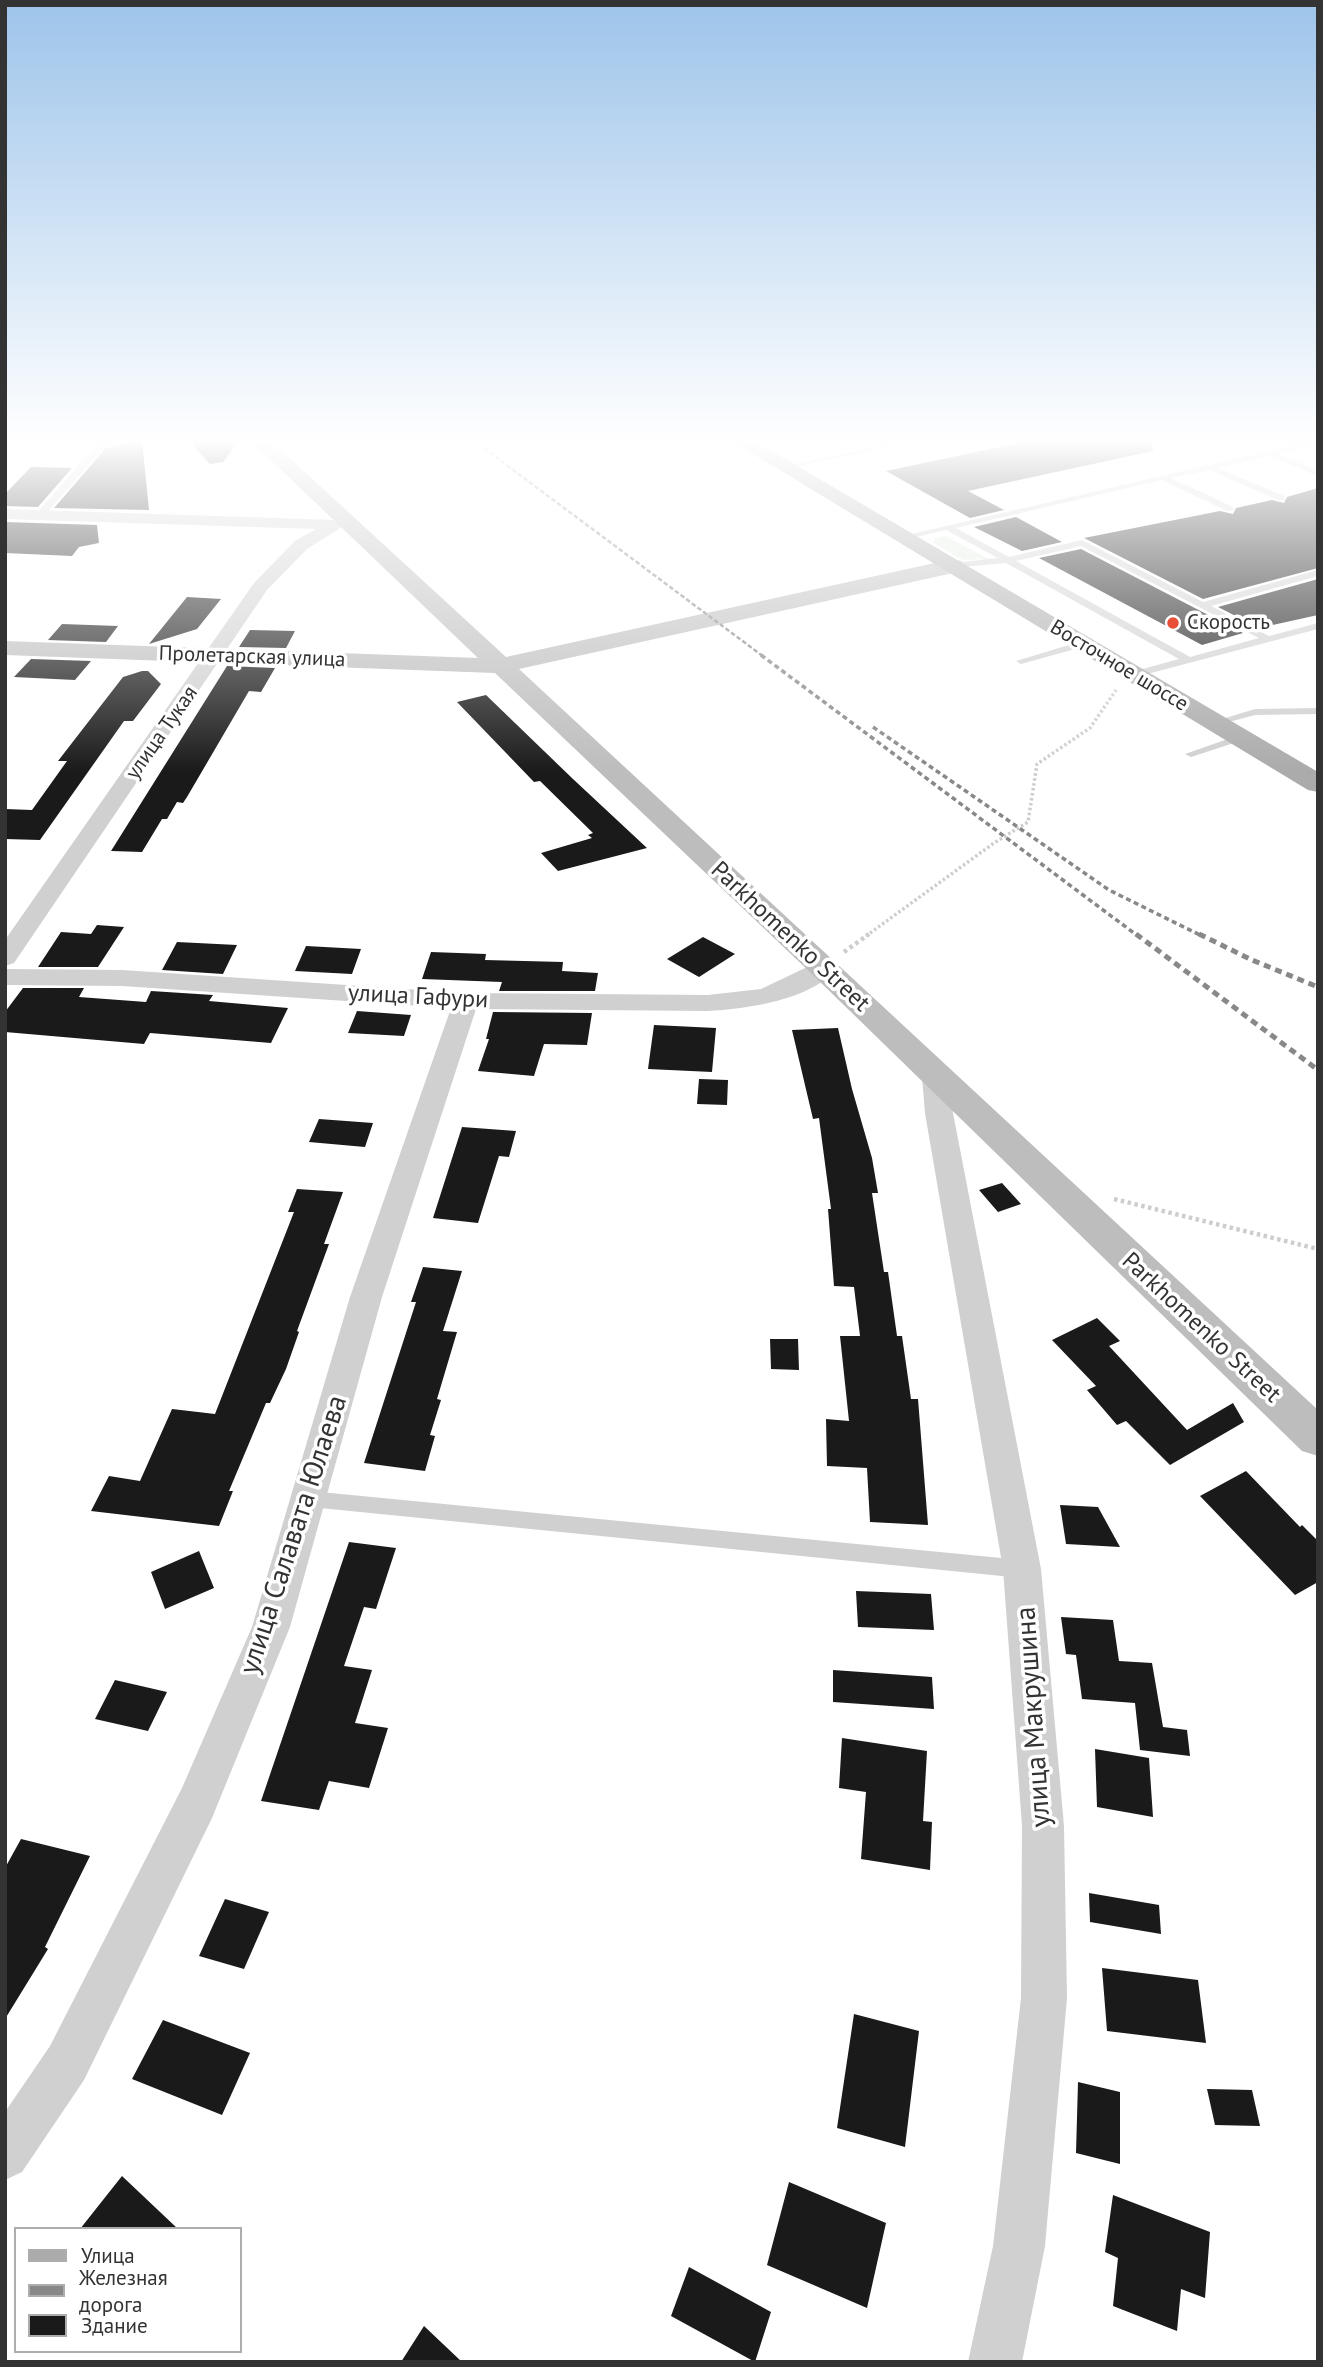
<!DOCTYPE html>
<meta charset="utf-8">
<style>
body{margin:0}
#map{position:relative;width:1323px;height:2367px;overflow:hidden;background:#fff;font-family:"PT Sans",sans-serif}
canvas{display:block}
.frame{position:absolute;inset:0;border:7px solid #333;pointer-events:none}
.legend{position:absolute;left:14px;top:2227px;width:228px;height:126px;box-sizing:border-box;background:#fff;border:2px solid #adadad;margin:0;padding:9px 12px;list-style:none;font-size:21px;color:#333}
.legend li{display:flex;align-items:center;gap:14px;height:35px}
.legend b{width:35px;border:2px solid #adadad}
</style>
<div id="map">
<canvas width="1323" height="2367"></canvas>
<div class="frame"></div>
<ul class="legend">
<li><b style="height:9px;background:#ababab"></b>Улица</li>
<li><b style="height:9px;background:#888"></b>Железная дорога</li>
<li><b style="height:19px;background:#1a1a1a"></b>Здание</li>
</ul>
</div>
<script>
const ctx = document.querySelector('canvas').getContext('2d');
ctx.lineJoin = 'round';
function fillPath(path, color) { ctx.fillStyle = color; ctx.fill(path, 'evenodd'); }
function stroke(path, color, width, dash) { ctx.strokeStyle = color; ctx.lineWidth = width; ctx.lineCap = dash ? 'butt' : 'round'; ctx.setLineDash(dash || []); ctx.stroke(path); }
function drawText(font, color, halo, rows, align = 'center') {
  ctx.font = font + ' "PT Sans",sans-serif'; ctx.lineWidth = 7; ctx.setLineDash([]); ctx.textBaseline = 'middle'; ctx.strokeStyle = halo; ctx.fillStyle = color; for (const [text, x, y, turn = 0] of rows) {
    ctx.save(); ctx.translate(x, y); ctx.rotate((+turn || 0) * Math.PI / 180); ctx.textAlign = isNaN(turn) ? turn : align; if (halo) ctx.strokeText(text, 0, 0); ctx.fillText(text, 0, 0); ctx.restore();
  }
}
fillPath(new Path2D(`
 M945,536L989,559L963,560L933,543L935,538Z`), '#e3ecdf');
fillPath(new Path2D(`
 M142,440L149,510L54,508L106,448Z
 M188,440H240L223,462L210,464Z
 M1032,440H1152L1153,451L968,491L1004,510L970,518L886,471Z
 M31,467L72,468L38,507L5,506V494Z
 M1318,488V568L1203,599L1084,538L1220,511L1233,514L1236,508L1272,500L1284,503L1287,497Z
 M1016,517L1062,542L1022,551L974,527Z
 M5,522L97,525L99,543L79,547L72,556L5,553Z
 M1081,549L1243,633L1202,645L1039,558Z
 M1318,579V615L1259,628L1218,607Z
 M187,597L221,599L197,629L149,644Z
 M62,624L118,626L106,642L48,640Z
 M250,630L295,631L286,648L239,647Z
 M31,659L91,661L75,680L14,677Z
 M227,666L275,668L261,692L249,691L187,797L183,803L177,802L167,819H162L142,852L111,851Z
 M142,671H148L161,684L133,721H124L40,840L5,839V809L32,810L67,761H58L123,677Z
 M486,695L573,779L647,848L558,871L541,853L592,838L588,835L593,833L540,781L534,782L457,702Z
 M97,925L124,927L98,967H38L61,932L91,934Z
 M703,937L735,954L699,977L667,959Z
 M177,942L237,945L223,974L162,970Z
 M306,946L361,949L352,974L295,971Z
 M431,952L486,954L485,960L563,962L562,971L598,973L595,991H499L502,982L422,979Z
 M23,988H84L79,997L146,1002L151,991L213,995L209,1001L288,1008L271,1043L150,1033L144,1044L5,1032V1012Z
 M357,1011L411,1015L404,1036L348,1033Z
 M493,1012L592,1013L587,1045L544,1044L534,1076L478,1071L489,1039H486Z
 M654,1025L716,1028L712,1072L648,1069Z
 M838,1028L852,1089L872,1158L878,1193H872L884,1272H888L897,1336H902L911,1399H918L928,1525L870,1522L867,1468L827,1466L826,1419L849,1421L840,1336H860L854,1287L834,1286L828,1209H831L819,1118L813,1119L792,1030Z
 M699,1079L728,1080L727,1105L697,1104Z
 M319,1119L373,1123L365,1147L309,1142Z
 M462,1127L516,1131L509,1157L499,1156L478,1223L433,1218Z
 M1002,1183L1021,1204L998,1212L979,1190Z
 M297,1189L343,1192L324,1244H329L297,1331L299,1332L286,1369L270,1403H266L229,1491H233L219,1526L91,1511L109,1476L140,1481L172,1409L215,1414L294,1212H288Z
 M423,1267L462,1271L443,1331L457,1332L437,1399L441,1400L430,1435L435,1436L425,1471L364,1463L416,1302H411Z
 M1097,1318L1120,1341L1109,1346L1187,1430L1233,1403L1244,1422L1170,1465L1126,1421L1117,1425L1087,1390L1096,1386L1052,1340Z
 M770,1339H798L799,1370L771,1369Z
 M1246,1471L1300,1527L1302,1525L1318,1541V1582L1295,1595L1200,1496Z
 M1060,1505L1098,1507L1120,1547L1066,1544Z
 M349,1542L396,1548L376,1609L364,1607L344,1666L372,1670L355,1723L388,1728L369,1788L329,1781L319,1810L261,1801Z
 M199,1551L214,1588L165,1609L151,1572Z
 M856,1591L931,1594L934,1630L858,1627Z
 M1061,1617L1113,1620L1119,1661L1152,1663L1163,1727L1187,1730L1190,1756L1140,1750L1135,1703L1082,1699L1076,1655L1066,1654Z
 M833,1670L932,1677L934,1709L833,1702Z
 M115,1680L167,1692L148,1731L95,1719Z
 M842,1738L927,1751L923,1821L932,1822L930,1870L861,1859L866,1792L839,1788Z
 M1095,1749L1149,1758L1153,1817L1097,1807Z
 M21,1839L90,1856L45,1947L48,1949L5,2019V1868Z
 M1089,1893L1159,1905L1161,1934L1090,1922Z
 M225,1899L269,1912L244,1969L199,1956Z
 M1102,1968L1198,1980L1206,2043L1107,2031Z
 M854,2014L919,2031L905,2147L837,2128Z
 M163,2020L250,2053L222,2115L132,2079Z
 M1078,2082L1120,2092V2164L1076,2153Z
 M1207,2089L1252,2090L1260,2126L1215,2125Z
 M122,2176L178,2229H80Z
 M789,2182L886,2223L867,2308L767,2265Z
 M1113,2195L1210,2232L1205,2298L1181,2289L1177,2331L1113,2306L1118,2258L1105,2252Z
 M689,2267L771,2312L755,2362L671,2316Z
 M424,2326L462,2362H401Z`), '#1a1a1a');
stroke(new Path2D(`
 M866,936L994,843L1028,822L1037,764L1090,728L1116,690`), '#cdcdcd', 3.5, [2.5, 2.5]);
stroke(new Path2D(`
 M844,952L869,934
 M1114,1199L1318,1249`), '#cdcdcd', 4.5, [3.5, 3.5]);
fillPath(new Path2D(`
 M110,440H129L105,446L43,517H37V513L99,442Z
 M906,440H923L785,469L781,467Z
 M1290,440H1300L1298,445L1318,441V445L1278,454L1318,471V476L1270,456L1218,468L1284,496V500H1278L1209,470L1171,478L1233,507V511H1227L1162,480L956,528L1009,557L1082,540L1203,602L1318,570V576L1211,606L1269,636L1318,623V629L1132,678L1127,675L1128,673L1179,659L1006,563L950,568L948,566L953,563L998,558L946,530L903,540L899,537L1286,447L1292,442ZM1081,546L1259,638L1190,657L1016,561Z
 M1082,641L1086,642V646L1021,664L1016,661Z
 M1318,708V714L1255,715L1214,726L1209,723L1255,709Z
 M1239,735L1243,736V740L1191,757L1185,754Z
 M310,1491L1022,1560L1029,1563L1032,1569L1029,1575L1022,1578L310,1507L303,1505L300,1499L303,1493Z`), '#d0d0d0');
fillPath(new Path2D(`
 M5,509L337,520L345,525L307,549L267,590L14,963L5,966V940L254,583L295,541L316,529L5,519Z
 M824,959L833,962L837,967C814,1000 745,1009 708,1011L476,1009L382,1297L290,1627L212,1818L84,2080L22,2172L5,2180V2112L50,2046L182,1788L252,1627L350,1297L451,1008L122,986L5,985V969L122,970L466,993L708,995L761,989Z
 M936,1068L946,1071L950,1077L953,1113L1041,1569L1064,1826L1067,1998L1045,2246L1022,2362H968L993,2246L1021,1998L1022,1826L1003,1569L925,1113L922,1077L926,1071Z`), '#d0d0d0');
fillPath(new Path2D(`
 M250,440H270L506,657L953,559L961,561L964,566L961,571L953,573L519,669L1318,1410V1456L1302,1451L812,974L495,673L5,655V641L478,658Z`), '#bdbdbd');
fillPath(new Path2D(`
 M730,440H753L1318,772V792L1308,790Z`), '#ababab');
stroke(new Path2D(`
 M473,440L764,657`), '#888', 2.5, [4.5, 2.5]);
stroke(new Path2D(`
 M761,655L1138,936
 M873,727L1109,890L1202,936`), '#888', 3.5, [5, 3.5]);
stroke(new Path2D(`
 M1136,934L1318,1070
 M1199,934L1252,960L1318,987`), '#888', 5, [7, 5]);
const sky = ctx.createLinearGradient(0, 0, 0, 772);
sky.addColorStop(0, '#9dc4ea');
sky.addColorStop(0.57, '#fff');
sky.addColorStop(1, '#ffffff00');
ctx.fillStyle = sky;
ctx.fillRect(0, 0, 1323, 772);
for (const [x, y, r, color] of [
 [1173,623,7,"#e75037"]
]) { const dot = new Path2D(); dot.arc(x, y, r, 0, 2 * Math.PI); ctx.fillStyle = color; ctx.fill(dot); stroke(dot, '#fff', 2.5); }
drawText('21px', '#333', '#fff', [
 ["Скорость",1187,623]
], 'left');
drawText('21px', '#333', '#fff', [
 ["Пролетарская улица",252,657,2],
 ["Восточное шоссе",1119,666,31],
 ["улица Тукая",162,733,-55]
]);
drawText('24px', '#333', '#fff', [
 ["Parkhomenko Street",790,937,43],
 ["улица Гафури",418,997,3],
 ["Parkhomenko Street",1201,1328,43]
]);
drawText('28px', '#333', '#fff', [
 ["улица Салавата Юлаева",294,1535,-72],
 ["улица Макрушина",1034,1717,-94]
]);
</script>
